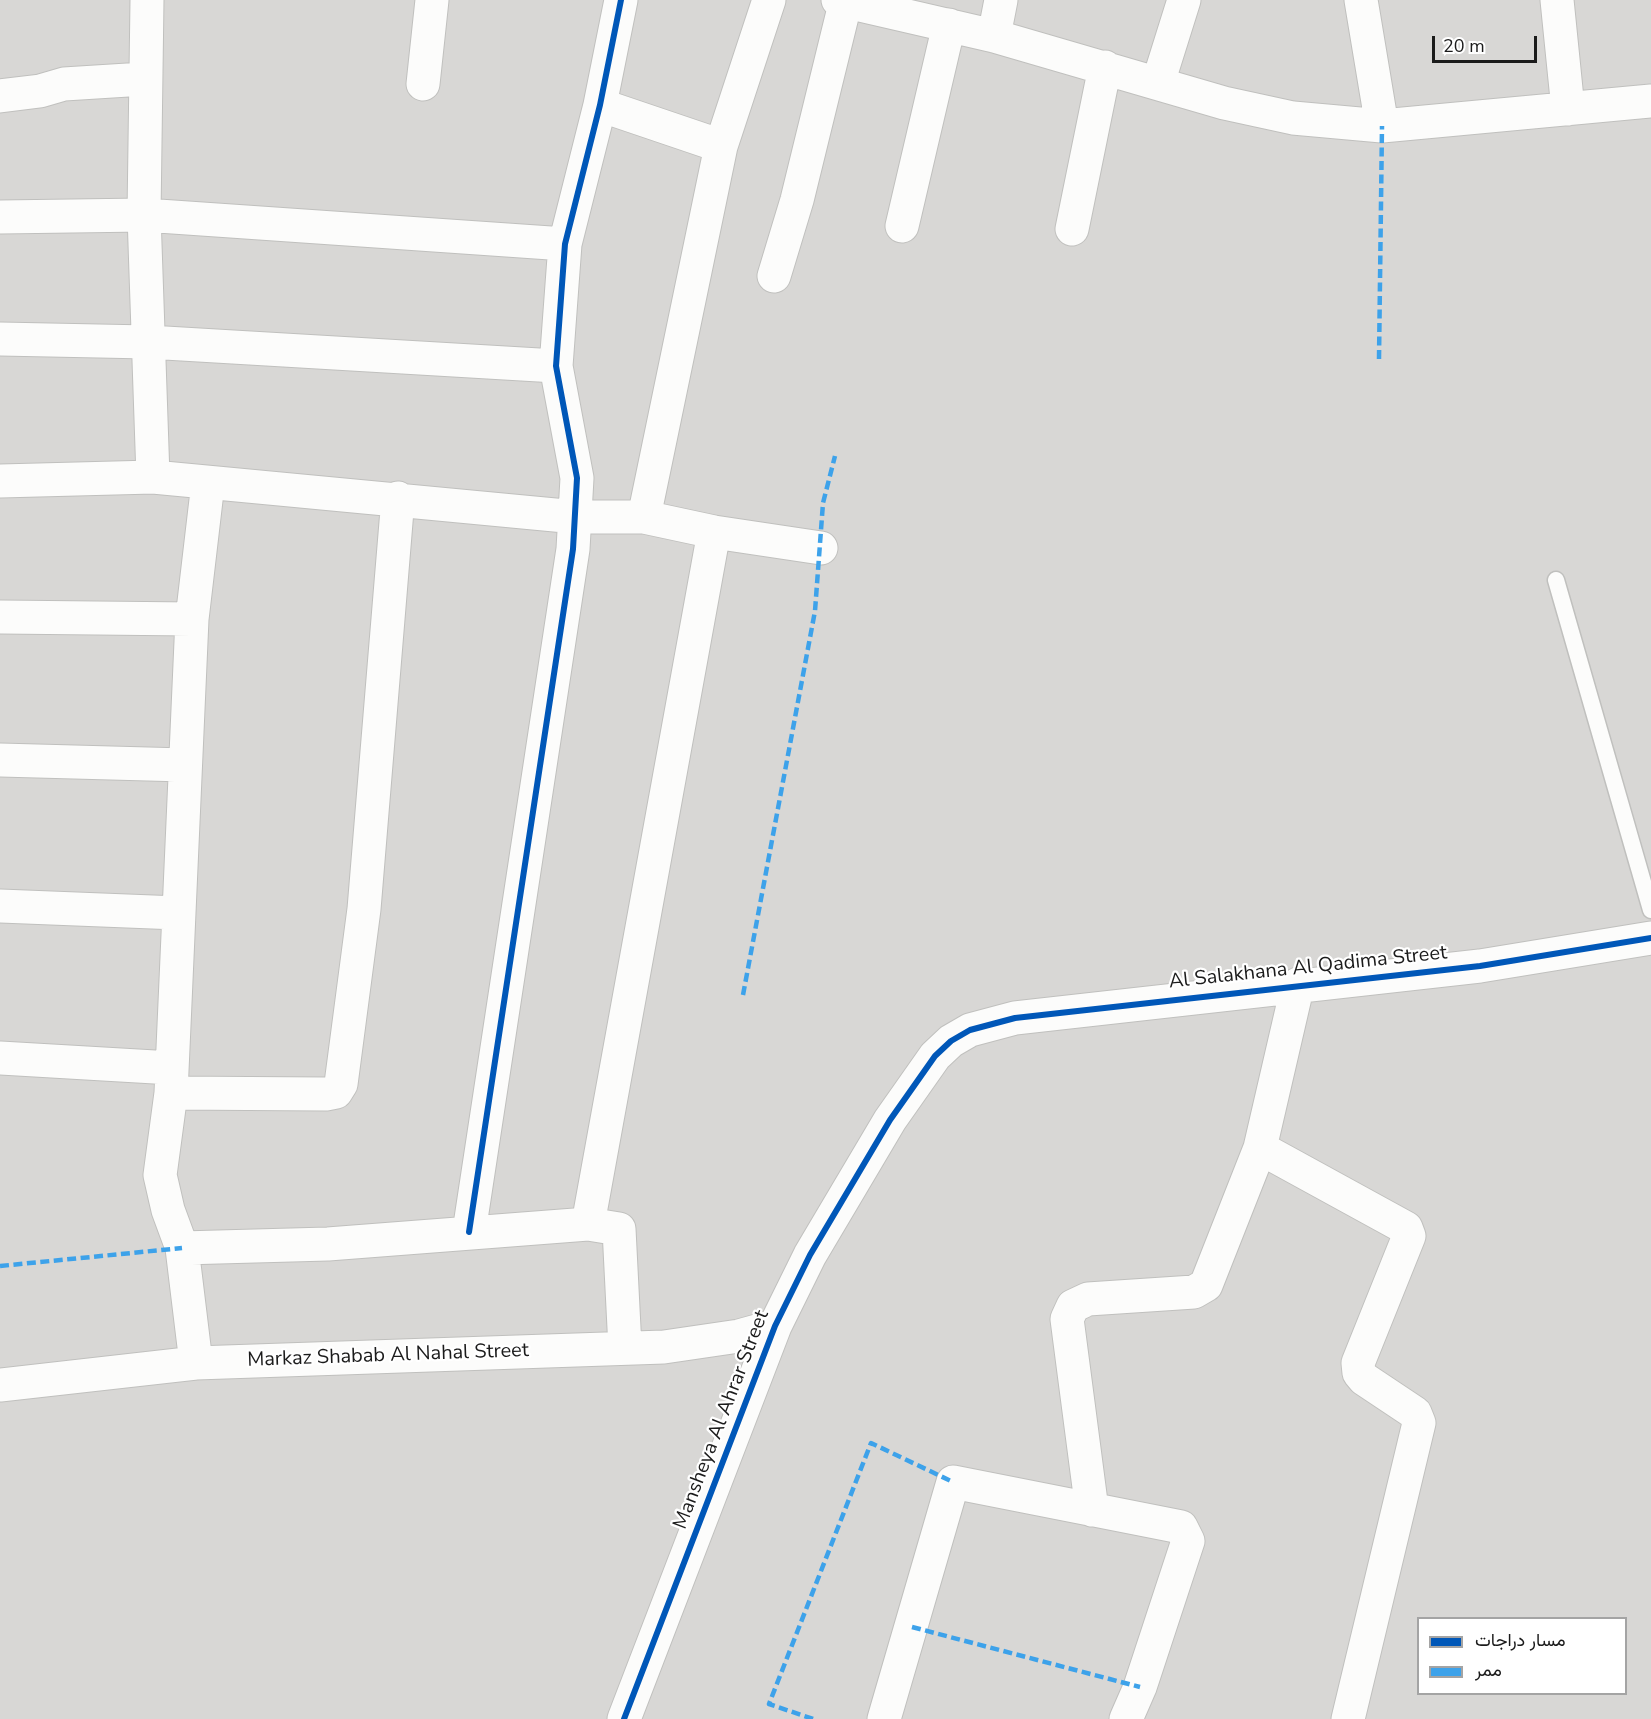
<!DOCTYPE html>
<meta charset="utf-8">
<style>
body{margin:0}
#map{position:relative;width:1651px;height:1719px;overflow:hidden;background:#e9e8e4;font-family:"Nunito Sans",Vazirmatn,sans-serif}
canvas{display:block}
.legend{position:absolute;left:1417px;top:1617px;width:210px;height:78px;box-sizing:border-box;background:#fff;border:2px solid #a4a4a4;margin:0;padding:8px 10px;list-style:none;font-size:18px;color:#1b1b1b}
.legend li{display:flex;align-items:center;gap:12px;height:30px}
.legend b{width:30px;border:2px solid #a4a4a4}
.scale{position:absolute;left:1432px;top:36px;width:105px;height:27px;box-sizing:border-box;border:3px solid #1b1b1b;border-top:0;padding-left:8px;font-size:18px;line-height:21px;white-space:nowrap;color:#1b1b1b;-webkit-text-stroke:4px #fff;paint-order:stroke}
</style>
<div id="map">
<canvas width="1651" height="1719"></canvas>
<ul class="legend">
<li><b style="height:8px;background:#0057b8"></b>مسار دراجات</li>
<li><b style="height:8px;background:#3da2ea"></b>ممر</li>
</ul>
<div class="scale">20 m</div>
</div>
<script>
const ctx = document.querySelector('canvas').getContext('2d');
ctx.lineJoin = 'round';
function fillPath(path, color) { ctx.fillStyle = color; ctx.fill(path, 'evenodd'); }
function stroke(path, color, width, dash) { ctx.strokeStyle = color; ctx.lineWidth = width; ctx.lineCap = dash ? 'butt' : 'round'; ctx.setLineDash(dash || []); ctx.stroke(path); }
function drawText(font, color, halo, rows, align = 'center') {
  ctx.font = font + ' "Nunito Sans",sans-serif'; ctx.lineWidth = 4.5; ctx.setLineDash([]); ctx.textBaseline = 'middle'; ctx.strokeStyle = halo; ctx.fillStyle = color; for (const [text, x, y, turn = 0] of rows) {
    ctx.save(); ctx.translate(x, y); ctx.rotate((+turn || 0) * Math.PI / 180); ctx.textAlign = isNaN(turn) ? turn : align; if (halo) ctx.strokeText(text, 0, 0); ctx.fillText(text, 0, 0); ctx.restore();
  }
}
fillPath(new Path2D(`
 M0,0H1651V1719H0ZM1418,1618H1626V1694H1418Z`), '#d8d7d5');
const service = new Path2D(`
 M1556,580L1651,910`);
const minor = new Path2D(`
 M147,0L144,215L153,477
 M838,0L994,36L1224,103L1293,118L1382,126L1651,101
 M1361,0L1382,126
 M1557,0L1568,109
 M994,36L1001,0
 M1158,83L1184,0
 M423,84L432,0
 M0,96L40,91L64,84L144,79
 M600,105L721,146
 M0,217L144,215L565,244
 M902,226L949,25
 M1072,229L1105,67
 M774,276L797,200L846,0
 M0,339L148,342L556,366
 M0,481L153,477L576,517H644L714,532L821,548
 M644,517L721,146L769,0
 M0,617L192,619
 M0,760L185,765
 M0,906L178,913
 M0,1058L172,1068
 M171,1093L326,1094L336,1092L341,1084L364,909L398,498
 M1260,1148L1406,1228L1409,1236L1358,1363L1359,1373L1364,1379L1415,1413L1419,1423L1348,1719
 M588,1224L714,532
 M469,1232L573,549L577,478L556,366L565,244L600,105L621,0
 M182,1248L328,1244L588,1224L619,1229L625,1348
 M196,1363L182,1248L168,1210L160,1175L171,1093L192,619L208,483
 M0,1385L196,1363L664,1347L739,1336L775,1326
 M1092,1510L1067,1319L1073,1306L1088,1299L1194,1292L1206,1285L1260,1148L1298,984
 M624,1719L775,1326L810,1255L890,1120L935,1056L951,1041L970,1030L1015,1018L1480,966L1651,938
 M884,1719L953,1482L1181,1527L1188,1541L1140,1687L1126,1719`);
stroke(service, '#c0c0be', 19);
stroke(minor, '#c0c0be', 35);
stroke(service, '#fcfcfb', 16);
stroke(minor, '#fcfcfb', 33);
stroke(new Path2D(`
 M1379,359L1382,126
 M743,995L815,611L823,503L835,456
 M0,1266L182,1248
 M912,1627L1140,1687
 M813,1719L769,1704L871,1443L953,1482`), '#3da2ea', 4.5, [9, 4.5]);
stroke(new Path2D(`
 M469,1232L573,549L577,478L556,366L565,244L600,105L621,0
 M624,1719L775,1326L810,1255L890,1120L935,1056L951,1041L970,1030L1015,1018L1480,966L1651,938`), '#0057b8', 6);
drawText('20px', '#1b1b1b', '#fff', [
 ["Al Salakhana Al Qadima Street",1308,968,-6],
 ["Markaz Shabab Al Nahal Street",388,1356,-2],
 ["Mansheya Al Ahrar Street",722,1420,-69]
]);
</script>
